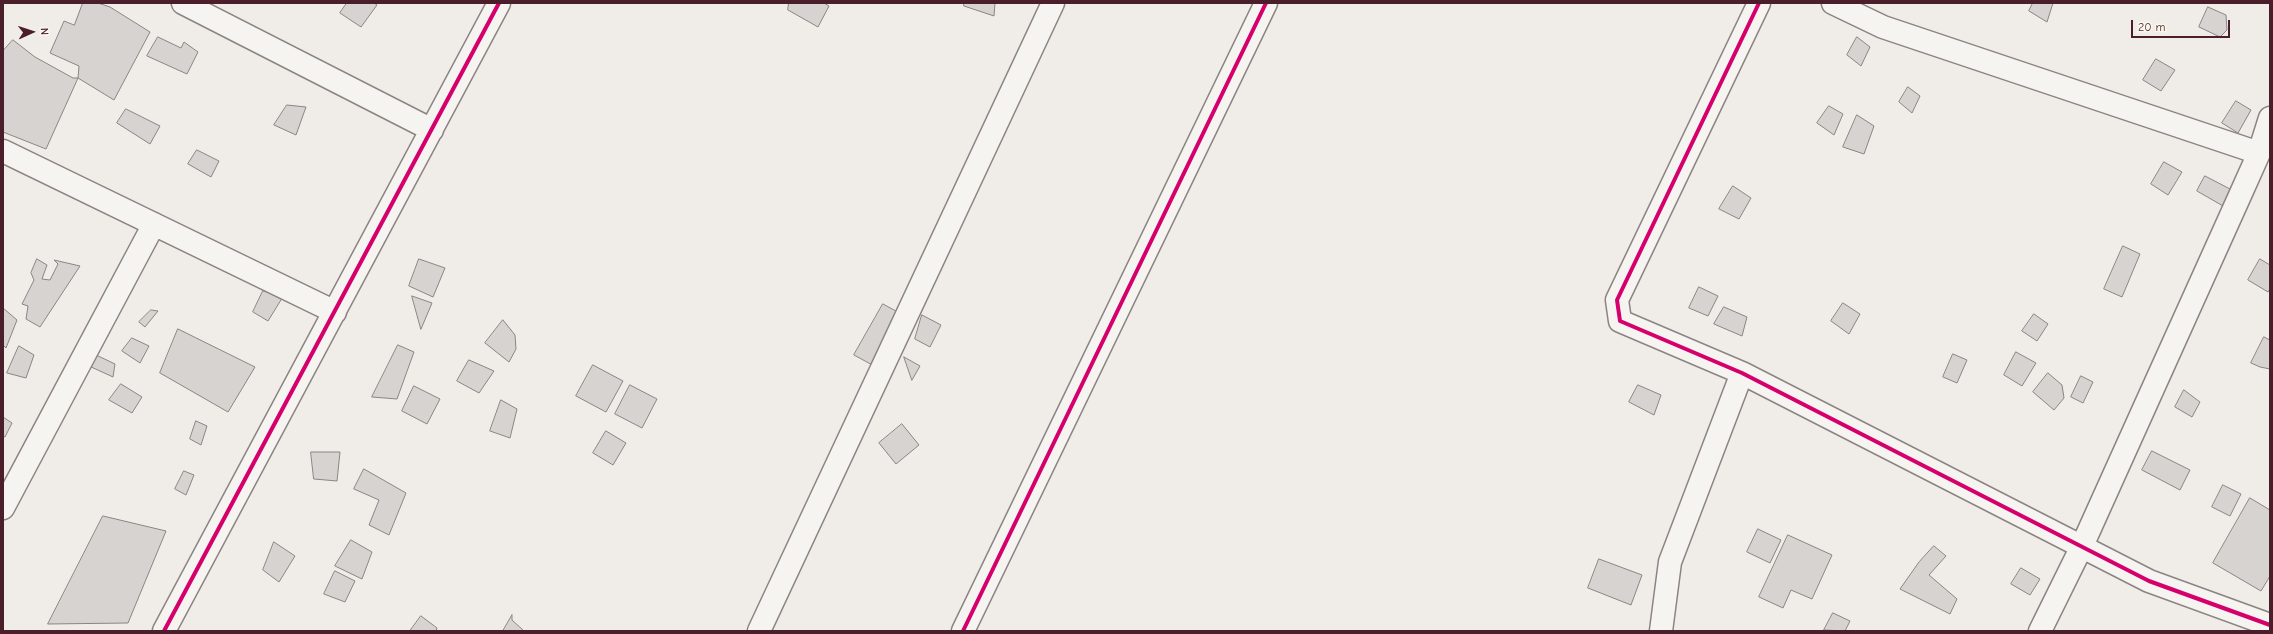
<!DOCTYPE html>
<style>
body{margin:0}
#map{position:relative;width:2273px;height:634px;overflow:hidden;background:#f0ede8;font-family:"Comic Neue",sans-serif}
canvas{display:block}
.frame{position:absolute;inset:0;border:4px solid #4a1f2b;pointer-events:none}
.north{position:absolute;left:12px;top:12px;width:40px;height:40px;-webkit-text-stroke:3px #fbf7ec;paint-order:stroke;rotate:87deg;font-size:11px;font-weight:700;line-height:16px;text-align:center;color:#4a1f2b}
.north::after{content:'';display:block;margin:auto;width:14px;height:18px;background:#4a1f2b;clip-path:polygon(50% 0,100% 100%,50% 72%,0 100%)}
.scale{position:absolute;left:2131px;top:20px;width:99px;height:18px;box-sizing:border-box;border:2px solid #4a1f2b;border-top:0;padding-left:5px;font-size:12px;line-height:14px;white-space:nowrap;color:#4a1f2b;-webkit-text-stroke:3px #fbf7ec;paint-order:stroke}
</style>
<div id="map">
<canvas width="2273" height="634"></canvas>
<div class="frame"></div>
<div class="north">N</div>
<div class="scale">20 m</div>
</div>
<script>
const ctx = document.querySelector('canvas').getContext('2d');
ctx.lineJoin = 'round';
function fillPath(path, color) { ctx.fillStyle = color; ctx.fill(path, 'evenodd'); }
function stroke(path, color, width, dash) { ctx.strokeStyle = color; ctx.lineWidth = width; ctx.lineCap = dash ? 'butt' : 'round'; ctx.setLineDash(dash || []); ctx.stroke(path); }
const building = new Path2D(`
 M83,3H98L110,7L150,32L114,100L78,78L79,66L50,53L64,21L74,25Z
 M347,3H374L377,5L361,27L340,13Z
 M789,3H824L829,6L818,27L788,10Z
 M964,3H995L994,16L964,6Z
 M2033,3H2053L2047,22L2029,11Z
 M2208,7L2226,15L2227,30L2220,37L2199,27Z
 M158,37L181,48L184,42L198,52L187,74L147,56Z
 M1857,37L1870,47L1861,66L1847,55Z
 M13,40L35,57L73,78H78L46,149L3,132V51Z
 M2156,59L2175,70L2161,91L2143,80Z
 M1908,87L1920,96L1912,113L1899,102Z
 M2236,101L2251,110L2238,133L2222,123Z
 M287,105L306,107L296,135L274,125Z
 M1829,106L1843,114L1834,135L1817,123Z
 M126,109L160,126L150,144L117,123Z
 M1857,115L1874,126L1864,154L1843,147Z
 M197,150L219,161L211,177L188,164Z
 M2164,162L2182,172L2168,195L2151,184Z
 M2205,176L2232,190L2223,206L2197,191Z
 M1733,186L1751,198L1739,219L1719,209Z
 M2123,246L2140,254L2122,297L2104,289Z
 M37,259L47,265L42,279L50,280L58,264L54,260L80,266L40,327L26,319L28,306L22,304L34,280L31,273Z
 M419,259L445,268L433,297L409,286Z
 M2260,259L2270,265V289L2268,292L2248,280Z
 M1699,287L1718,296L1708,316L1689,308Z
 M263,291L284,295L268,321L253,312Z
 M412,296L432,303L421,329Z
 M1843,303L1860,314L1849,334L1831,321Z
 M883,304L905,316L876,367L854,355Z
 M1724,307L1747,317L1742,336L1714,324Z
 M3,308L17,320L6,348L3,345Z
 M151,310L158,311L145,327L139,322Z
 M2034,314L2048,324L2037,341L2022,331Z
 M922,315L941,325L930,347L915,339Z
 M503,320L515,335L516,349L509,362L485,343Z
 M178,329L255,367L228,412L160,373Z
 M2264,337L2270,340V369L2260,367L2251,363Z
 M132,338L149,346L140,363L122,351Z
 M398,345L414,352L397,399L372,397Z
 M19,346L34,355L26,378L7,373Z
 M2016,352L2036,363L2022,386L2004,375Z
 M94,354L115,364L113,377L89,366Z
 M1953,354L1967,360L1957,383L1943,377Z
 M904,357L920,366L912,380Z
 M469,360L494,371L479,393L457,381Z
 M593,365L623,381L606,412L576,396Z
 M2048,373L2062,385L2064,398L2054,410L2033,392Z
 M2081,376L2093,382L2083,403L2071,397Z
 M121,384L142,397L132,413L109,400Z
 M630,385L657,399L642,428L615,414Z
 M1638,385L1661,395L1654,415L1629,402Z
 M414,386L440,399L427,424L402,411Z
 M2184,390L2200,402L2192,417L2175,407Z
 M501,400L517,409L510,438L490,431Z
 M3,417L12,423L5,437L3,436Z
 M196,421L207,426L201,445L190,439Z
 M902,424L919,445L896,464L879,443Z
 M606,431L626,443L613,465L593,453Z
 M2152,451L2190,470L2180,490L2142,470Z
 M311,452H340L337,481L314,479Z
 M364,469L406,493L389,535L369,525L379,500L354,489Z
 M184,471L194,475L186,495L175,489Z
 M2223,485L2241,494L2230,516L2212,507Z
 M2250,498L2270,510V576L2261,591L2213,563Z
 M103,516L166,531L128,623L48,624Z
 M1758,529L1781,540L1770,563L1747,552Z
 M1788,535L1832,555L1812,599L1791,590L1783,608L1759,597Z
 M351,540L372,552L362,579L335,566Z
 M274,542L295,556L279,582L263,570Z
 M1934,546L1946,556L1929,575L1957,599L1950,614L1900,589L1919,562Z
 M1599,559L1642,575L1631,605L1588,588Z
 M2021,568L2040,579L2030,595L2011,584Z
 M335,571L355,581L345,602L324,594Z
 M1833,613L1850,621L1845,631L1824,630Z
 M512,615V620L524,631H503Z
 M421,616L437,628L436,631H410Z`);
fillPath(building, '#d7d3d0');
stroke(building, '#8d8383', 1);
const minor = new Path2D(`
 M183,3L432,130
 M1759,3L1617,300L1620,321L1742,373L2149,581L2270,625
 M1833,3L1883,27L2259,153
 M3,151L335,312
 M3,508L154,224
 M164,631L499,3
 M759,631L1053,3
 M963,631L1266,3
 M1661,631L1670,562L1742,373
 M2040,631L2082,546L2242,191L2259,153L2270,118`);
stroke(minor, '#8d8383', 25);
stroke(minor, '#f5f4f0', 22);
stroke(new Path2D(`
 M1759,3L1617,300L1620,321L1742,373L2149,581L2270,625
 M164,631L499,3
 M963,631L1266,3`), '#d6006c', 4);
</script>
